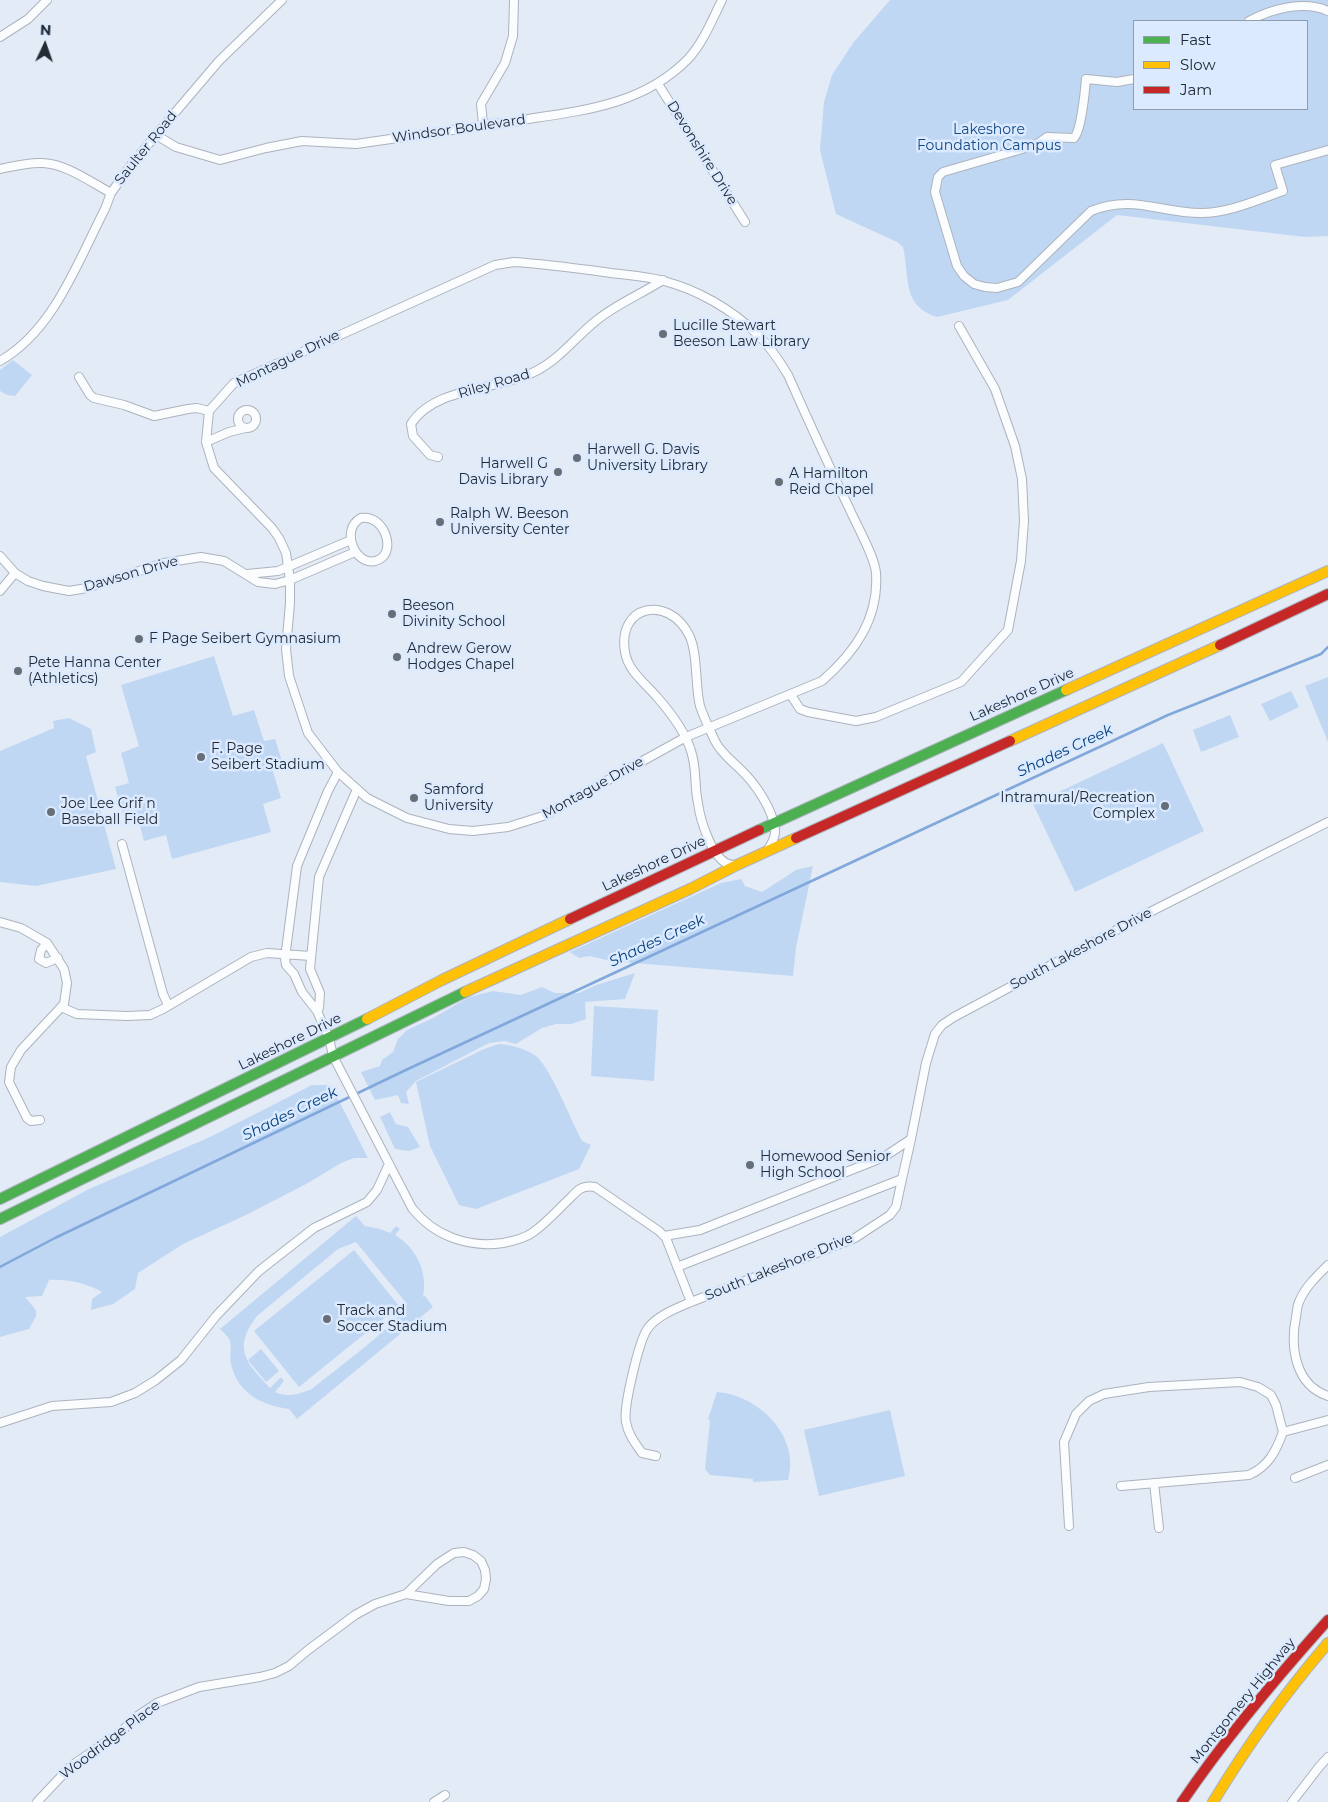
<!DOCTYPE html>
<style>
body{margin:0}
#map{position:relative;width:1328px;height:1802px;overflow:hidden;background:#e3ebf7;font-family:Montserrat,sans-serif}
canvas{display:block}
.legend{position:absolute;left:1133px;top:20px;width:175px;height:90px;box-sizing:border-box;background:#dbeaff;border:1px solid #919dad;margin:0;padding:6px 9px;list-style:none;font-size:15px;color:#222a33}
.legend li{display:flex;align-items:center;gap:10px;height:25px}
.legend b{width:25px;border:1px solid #919dad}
.north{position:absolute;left:20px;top:20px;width:50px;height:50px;-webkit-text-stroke:4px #dbeaff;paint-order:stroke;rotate:3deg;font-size:14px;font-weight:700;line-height:20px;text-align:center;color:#222a33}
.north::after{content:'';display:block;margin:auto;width:18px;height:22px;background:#222a33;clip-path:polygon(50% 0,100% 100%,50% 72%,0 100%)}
</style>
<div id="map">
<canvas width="1328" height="1802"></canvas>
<ul class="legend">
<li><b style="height:6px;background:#4caf50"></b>Fast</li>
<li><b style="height:6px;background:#ffc107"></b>Slow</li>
<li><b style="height:6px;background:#c62828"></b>Jam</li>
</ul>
<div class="north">N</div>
</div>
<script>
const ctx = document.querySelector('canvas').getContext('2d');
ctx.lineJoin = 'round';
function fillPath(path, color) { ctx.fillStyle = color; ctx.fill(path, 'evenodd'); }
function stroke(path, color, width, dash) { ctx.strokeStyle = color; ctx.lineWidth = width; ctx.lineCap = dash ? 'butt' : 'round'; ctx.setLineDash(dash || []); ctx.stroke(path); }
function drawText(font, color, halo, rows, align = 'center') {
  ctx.font = font + ' Montserrat,sans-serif'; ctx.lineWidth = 5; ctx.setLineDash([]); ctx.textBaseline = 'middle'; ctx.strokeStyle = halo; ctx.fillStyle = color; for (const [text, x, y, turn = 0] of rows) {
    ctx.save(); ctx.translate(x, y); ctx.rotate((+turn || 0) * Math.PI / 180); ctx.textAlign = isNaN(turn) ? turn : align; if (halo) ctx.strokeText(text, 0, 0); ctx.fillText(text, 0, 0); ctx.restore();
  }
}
fillPath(new Path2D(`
 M890,0H1328V236L1305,237L1117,215L1008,300L937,317C901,306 910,276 903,247L897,242L836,214L820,150L824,102L832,75L853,43ZM1134,21H1307V109H1134Z
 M13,360L32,375L15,396L7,395L0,391V370Z
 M214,656L233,716L254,710L264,741L275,739L282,761L271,765L281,798L263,804L271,832L172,859L166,835L144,841L136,811L123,814L115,787L129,783L121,753L139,746L121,685Z
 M1328,677V742L1305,686Z
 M1291,691L1299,707L1270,721L1261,704Z
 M1230,715L1239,737L1201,752L1193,730Z
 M69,718L91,729L96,752L86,756L116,869L36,886L0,882V751L54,728L53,721Z
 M1163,743L1204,831L1075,892L1033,804Z
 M813,866L796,948L793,976L610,961L590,956L579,958L570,952L721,883L741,879L745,886L762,892L796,870Z
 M635,973L625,999L585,1002L586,1019L571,1024H556L542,1028L516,1044L505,1041L489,1043L416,1081L406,1092L409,1104L401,1103L398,1095L375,1100L361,1072L380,1066L382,1060L393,1052L398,1039L407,1030L433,1018L469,997L493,991L521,995L542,987L555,993H579L596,985Z
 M594,1006L658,1010L654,1081L591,1076Z
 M499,1044C511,1045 525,1048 536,1056C550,1067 572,1122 582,1141L591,1145L579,1169L476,1209L459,1205L430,1146L416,1082L484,1049Z
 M312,1085H331L368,1158H354L341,1163L308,1183L246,1215L183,1244L138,1273L135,1289L113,1304L91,1310L92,1299L102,1292C85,1283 68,1279 49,1280L42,1296L25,1297L36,1310V1316L29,1329L0,1337V1237L89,1189L210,1137Z
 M390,1112L396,1124L408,1127L420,1147L409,1151L395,1149L380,1117Z
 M356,1216L365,1226L380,1229L390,1233L396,1226L400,1229L395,1235C417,1248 428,1273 423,1297L425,1296L433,1307L297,1419L289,1409C262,1405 238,1394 231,1364C229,1357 232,1348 230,1341C229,1337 223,1332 220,1329ZM356,1242L407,1304C400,1323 331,1373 312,1389C299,1394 288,1398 275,1392L284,1381L281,1377L270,1388C246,1362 232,1349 257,1316L338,1249Z
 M354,1250L399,1306L299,1387L254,1331Z
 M261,1349L279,1371L266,1382L248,1360Z
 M717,1392C758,1395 801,1436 788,1480L753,1482V1479L710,1475L705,1469L710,1421L708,1419Z
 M890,1410L905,1476L819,1496L804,1430Z`), '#c0d7f4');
stroke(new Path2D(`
 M0,1267L55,1238L408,1069L1168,715L1321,654L1328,647`), '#81a8db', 2.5);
const street = new Path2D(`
 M1249,21C1271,9 1304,0 1328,11
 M0,37L28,19L47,0
 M1134,79L1117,82L1086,79C1085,91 1081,131 1074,138L1047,137L1039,143L1029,147L943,172L938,177L935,192L957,266L964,276L974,284L985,287L997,288L1018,282L1091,211C1133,194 1160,213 1201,213C1229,213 1257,200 1283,191L1275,165L1328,150
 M658,84L745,222
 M483,124L481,104L505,63L513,36L514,0
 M156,135L176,147L220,160L266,148L302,141L356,144L474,127C485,123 494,124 504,123C514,122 524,120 534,118C590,110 646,102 688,59C703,43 712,20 722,0
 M0,169C14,166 29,162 43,163C66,164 91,182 111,193
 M514,262C544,264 574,268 604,272C624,275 645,276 664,281C698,290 731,309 756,333C769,345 779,360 788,375C808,420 829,466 850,510C857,526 875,557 876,573C879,619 855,652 822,681L686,737L543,816L508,827L473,831L449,829L407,818L367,798L338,772L308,733L289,676L286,649L290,603V580L286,553L279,538L272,528L214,468L206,442L209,411L234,383L495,265Z
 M0,361C54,330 77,263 105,209L111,193L131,165L156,135L219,61L282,0
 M79,377L90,395L94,398L124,405L154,416L188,409L197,408L209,411
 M238 419a9 9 0 1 1 18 0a9 9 0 1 1-18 0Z
 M206,442L229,432L246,428
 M438,457L430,455L413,436L411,424C434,387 497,390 532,373C559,361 575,337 597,320C615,305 643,293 663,280
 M361,518C384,514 396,550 380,559C358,572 338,530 361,518Z
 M0,556L15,573L28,581L43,586L69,591L87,588L164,563L201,557L224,561L258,582L275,584L290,580L355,552
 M247,574L278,571L351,540
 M0,591L15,573
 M791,695L800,709L808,712L856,721L876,717L961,682L1008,630L1021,561L1024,521L1022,479L1015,446L995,389L959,326
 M338,772L328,791L297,866L285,958L286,965L294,974L302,992L317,1011L329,1038L333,1056L412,1208C434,1236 468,1248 503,1243C513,1241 525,1238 532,1233C545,1224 555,1213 566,1202C571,1198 575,1192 580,1189C585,1186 589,1186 595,1187L659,1231L664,1236L700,1230L884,1157L911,1139L926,1063L935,1034L942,1025L954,1017L1154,910L1328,822
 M122,844L163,994L168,1005
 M737,865C734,865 730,865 726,863C711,855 700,819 698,803C694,785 697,768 691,751C685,731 671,713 657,697C645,683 628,671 625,652C617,604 669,595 689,635C698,652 695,687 700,706C704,718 710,730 715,741C721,753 731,760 740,769C755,783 773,809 775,830C776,837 771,845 767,851
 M0,922L21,928L47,943L64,969L67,983L64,1004L21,1050L11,1067L9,1082L27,1118L31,1121L40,1120
 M47,943L41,950L39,959L46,963L58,958
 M61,1007L77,1014L127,1016L150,1015L163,1009L251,957L267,953L311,956
 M317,1011L319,1008L320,993L310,969L319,877L357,789
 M664,1236L666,1238L691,1302L855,1238L890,1215L896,1207L902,1179
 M1328,1265C1317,1276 1305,1287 1299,1302C1297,1306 1297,1312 1296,1317C1290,1347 1295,1385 1328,1396
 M677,1267L902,1179L911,1139
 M0,1423L52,1406L111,1402L135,1393L156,1380L181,1360L216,1316L259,1271L314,1228L367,1202L377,1190L389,1164
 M656,1456L642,1453C635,1443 628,1434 626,1422C623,1408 639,1340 648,1328C658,1315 677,1308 691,1302
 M1295,1478L1328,1465
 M1154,1483L1159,1528
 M1121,1486L1249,1475C1269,1466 1276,1451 1283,1432L1328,1420
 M1069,1526L1064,1442L1076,1414L1089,1401L1104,1394L1149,1387L1240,1382L1258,1387L1271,1395L1276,1405L1283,1432
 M37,1802L71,1766L122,1731L136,1717L157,1703L199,1687L260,1677L275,1673L289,1666L308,1650L355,1615L375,1604L406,1594L437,1564L454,1553L464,1552L473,1555L481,1561L485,1570L486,1579L484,1589L478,1596L469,1601H449L406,1594
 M434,1802L445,1795
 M1292,1802L1319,1767L1328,1757`);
const fast = new Path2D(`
 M759,830L1066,690
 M0,1199L367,1019
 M0,1219L465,992`);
const slow = new Path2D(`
 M1066,690L1328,571
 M1010,741L1220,645
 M465,992L690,889L737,865L796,838
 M367,1019L442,980L570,919
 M1213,1802C1247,1746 1285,1693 1328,1643`);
const jam = new Path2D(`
 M1220,645L1328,594
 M796,838L1010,741
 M570,919L759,830
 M1182,1802C1226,1737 1276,1678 1328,1620`);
stroke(street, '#acb3bd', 10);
stroke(fast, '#acb3bd', 12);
stroke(slow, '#acb3bd', 12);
stroke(jam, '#acb3bd', 12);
stroke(street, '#fbfcfe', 8);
stroke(fast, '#4caf50', 10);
stroke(slow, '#ffc107', 10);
stroke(jam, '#c62828', 10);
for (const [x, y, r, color] of [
 [663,334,5,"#666e78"],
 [577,458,5,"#666e78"],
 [558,472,5,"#666e78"],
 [779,482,5,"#666e78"],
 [440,522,5,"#666e78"],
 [392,614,5,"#666e78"],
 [139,639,5,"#666e78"],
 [397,657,5,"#666e78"],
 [18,671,5,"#666e78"],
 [201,757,5,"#666e78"],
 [414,798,5,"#666e78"],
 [1165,806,5,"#666e78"],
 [51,812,5,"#666e78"],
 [750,1165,5,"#666e78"],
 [327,1319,5,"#666e78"]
]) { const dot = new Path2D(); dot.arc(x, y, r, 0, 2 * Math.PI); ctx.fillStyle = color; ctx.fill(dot); stroke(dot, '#dbeaff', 2); }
drawText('14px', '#222a33', '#dbeaff', [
 ["Windsor Boulevard",459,129,-8],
 ["Saulter Road",146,148,-51],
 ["Devonshire Drive",702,153,58],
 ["Montague Drive",288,359,-26],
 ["Riley Road",494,384,-16],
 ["Dawson Drive",131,574,-16],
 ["Lakeshore Drive",1022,695,-24],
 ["Montague Drive",593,788,-29],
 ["Lakeshore Drive",654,864,-25],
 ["South Lakeshore Drive",1081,949,-28],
 ["Lakeshore Drive",290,1042,-26],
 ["South Lakeshore Drive",779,1267,-22],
 ["Montgomery Highway",1243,1701,-51],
 ["Woodridge Place",110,1740,-37]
]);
drawText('14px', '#124987', '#dbeaff', [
 ["Lakeshore",989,130],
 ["Foundation Campus",989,146]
]);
drawText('14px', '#222a33', '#dbeaff', [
 ["Lucille Stewart",673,326],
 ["Beeson Law Library",673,342],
 ["Harwell G. Davis",587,450],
 ["University Library",587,466],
 ["Harwell G",548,464,"right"],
 ["Davis Library",548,480,"right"],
 ["A Hamilton",789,474],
 ["Reid Chapel",789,490],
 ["Ralph W. Beeson",450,514],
 ["University Center",450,530],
 ["Beeson",402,606],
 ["Divinity School",402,622],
 ["F Page Seibert Gymnasium",149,639],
 ["Andrew Gerow",407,649],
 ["Hodges Chapel",407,665],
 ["Pete Hanna Center",28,663],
 ["(Athletics)",28,679],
 ["F. Page",211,749],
 ["Seibert Stadium",211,765],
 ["Samford",424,790],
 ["University",424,806],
 ["Intramural/Recreation",1155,798,"right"],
 ["Complex",1155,814,"right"],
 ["Joe Lee Grif n",61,804],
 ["Baseball Field",61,820],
 ["Homewood Senior",760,1157],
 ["High School",760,1173],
 ["Track and",337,1311],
 ["Soccer Stadium",337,1327]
], 'left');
drawText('italic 15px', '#033e7b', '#dbeaff', [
 ["Shades Creek",1065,751,-25],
 ["Shades Creek",657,941,-25],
 ["Shades Creek",290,1114,-26]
]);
</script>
